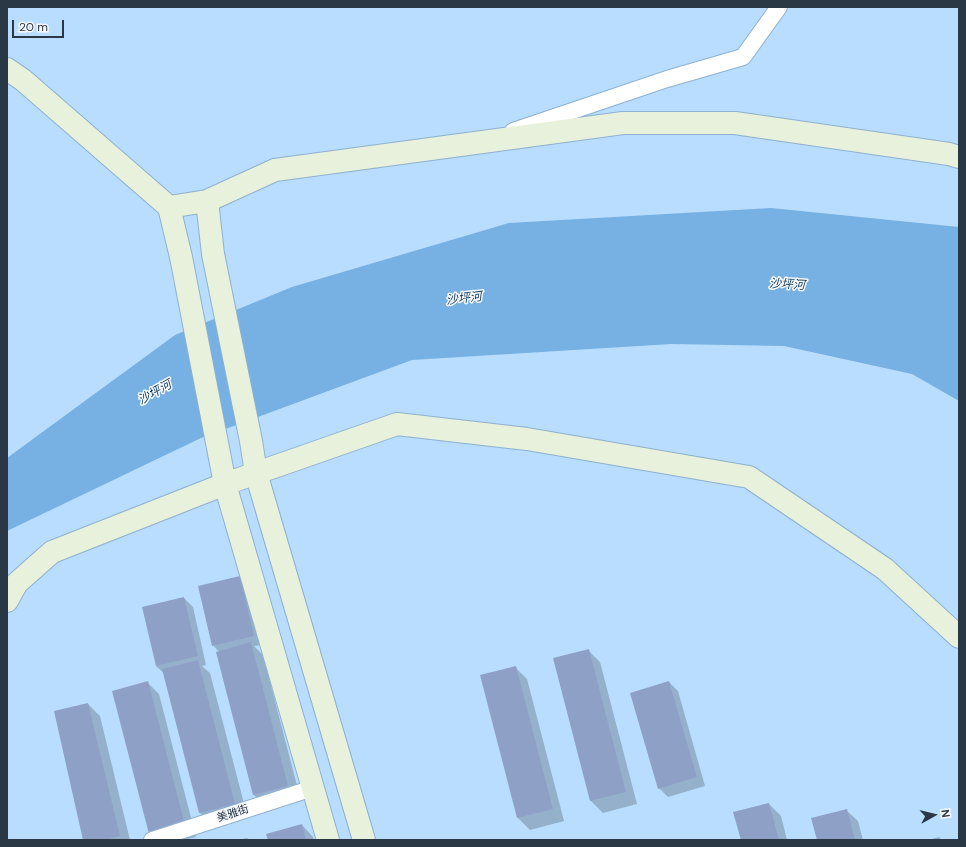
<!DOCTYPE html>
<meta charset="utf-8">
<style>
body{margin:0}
#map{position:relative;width:966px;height:847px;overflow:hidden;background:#b9ddfe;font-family:"DM Sans",sans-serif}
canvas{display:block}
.frame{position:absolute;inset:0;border:8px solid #2a3845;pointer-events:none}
.north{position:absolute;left:914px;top:795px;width:40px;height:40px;-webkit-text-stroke:3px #f6f9fd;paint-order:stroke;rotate:82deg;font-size:11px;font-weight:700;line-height:16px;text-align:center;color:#2a3845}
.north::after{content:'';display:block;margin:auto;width:14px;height:18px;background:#2a3845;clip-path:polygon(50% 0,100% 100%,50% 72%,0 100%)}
.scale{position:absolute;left:12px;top:20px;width:52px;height:18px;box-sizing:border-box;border:2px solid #2a3845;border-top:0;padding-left:5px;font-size:12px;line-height:14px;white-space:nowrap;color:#2a3845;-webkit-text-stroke:3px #f6f9fd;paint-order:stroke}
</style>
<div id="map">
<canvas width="966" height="847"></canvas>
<div class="frame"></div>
<div class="north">N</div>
<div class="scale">20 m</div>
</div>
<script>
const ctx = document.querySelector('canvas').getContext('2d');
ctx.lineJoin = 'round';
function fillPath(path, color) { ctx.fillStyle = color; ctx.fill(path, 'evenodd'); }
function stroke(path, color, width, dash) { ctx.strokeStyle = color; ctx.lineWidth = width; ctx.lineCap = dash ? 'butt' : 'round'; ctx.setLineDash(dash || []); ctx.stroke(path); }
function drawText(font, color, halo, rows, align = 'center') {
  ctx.font = font + ' "DM Sans","Noto Sans SC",sans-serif'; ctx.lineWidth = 3; ctx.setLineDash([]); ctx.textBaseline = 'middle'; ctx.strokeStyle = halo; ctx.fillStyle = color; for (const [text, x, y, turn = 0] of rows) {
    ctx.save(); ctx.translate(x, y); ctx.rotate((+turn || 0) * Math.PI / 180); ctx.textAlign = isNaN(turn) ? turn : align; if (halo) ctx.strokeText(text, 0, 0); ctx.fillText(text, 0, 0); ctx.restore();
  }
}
fillPath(new Path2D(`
 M771,208L959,227V401L912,374L784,346L671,344L412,360L201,438L7,531V458L175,335L292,287L509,223Z`), '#77b0e2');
fillPath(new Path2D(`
 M240,577L249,586L262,645L254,646L263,655L300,797L265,806L253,794L219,652L213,645Z
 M184,598L193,607L206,665L202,666L210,673L247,815L212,824L200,813L165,674L156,666Z
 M588,650L600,662L637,804L603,813L591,801L554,659Z
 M515,667L527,679L564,821L530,830L518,818L481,676Z
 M147,682L159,694L196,837L183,840H156Z
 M669,682L678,691L705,786L668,797L659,788Z
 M88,704L100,716L130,840H84Z
 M769,804L781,816L787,840H742Z
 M846,810L858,821L863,840H818Z
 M302,825L313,837L314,840H269Z
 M939,837L942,840H928Z
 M247,838L249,840H238Z`), '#0003');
fillPath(new Path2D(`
 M240,576L254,636L212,646L198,586Z
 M184,597L198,656L156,666L142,607Z
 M251,642L288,786L253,795L216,652Z
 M589,649L626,792L590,801L553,658Z
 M198,660L235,804L199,813L162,669Z
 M516,666L553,809L517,818L480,675Z
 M148,681L185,825L149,834L112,691Z
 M669,681L697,777L658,789L630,693Z
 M88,703L120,836L105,840H83L54,711Z
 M769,803L779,840H741L733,812Z
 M847,809L855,840H817L811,818Z
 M302,824L306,840H268L266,834Z`), '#8fa0c7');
const street = new Path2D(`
 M513,131L667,79L743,57L779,7
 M152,840L313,788`);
const secondary = new Path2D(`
 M7,69L23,80L169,207L181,257L225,484L328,840
 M207,201L213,254L251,441L256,473L364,840
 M169,207L207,201L275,170L623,123H735L949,154L959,157
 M7,601L17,583L52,552L225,484L397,424L527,439L749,477L885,569L959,637`);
stroke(street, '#8eb1d1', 18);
stroke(secondary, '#8eb1d1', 24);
stroke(street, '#fff', 16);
stroke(secondary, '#e8f1db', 22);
drawText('11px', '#2a3845', '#f6f9fd', [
 ["美雅街",233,814,-18]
]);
drawText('italic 12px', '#0c3859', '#f6f9fd', [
 ["沙坪河",787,285,3],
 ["沙坪河",464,299,-7],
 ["沙坪河",155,393,-29]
]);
</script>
